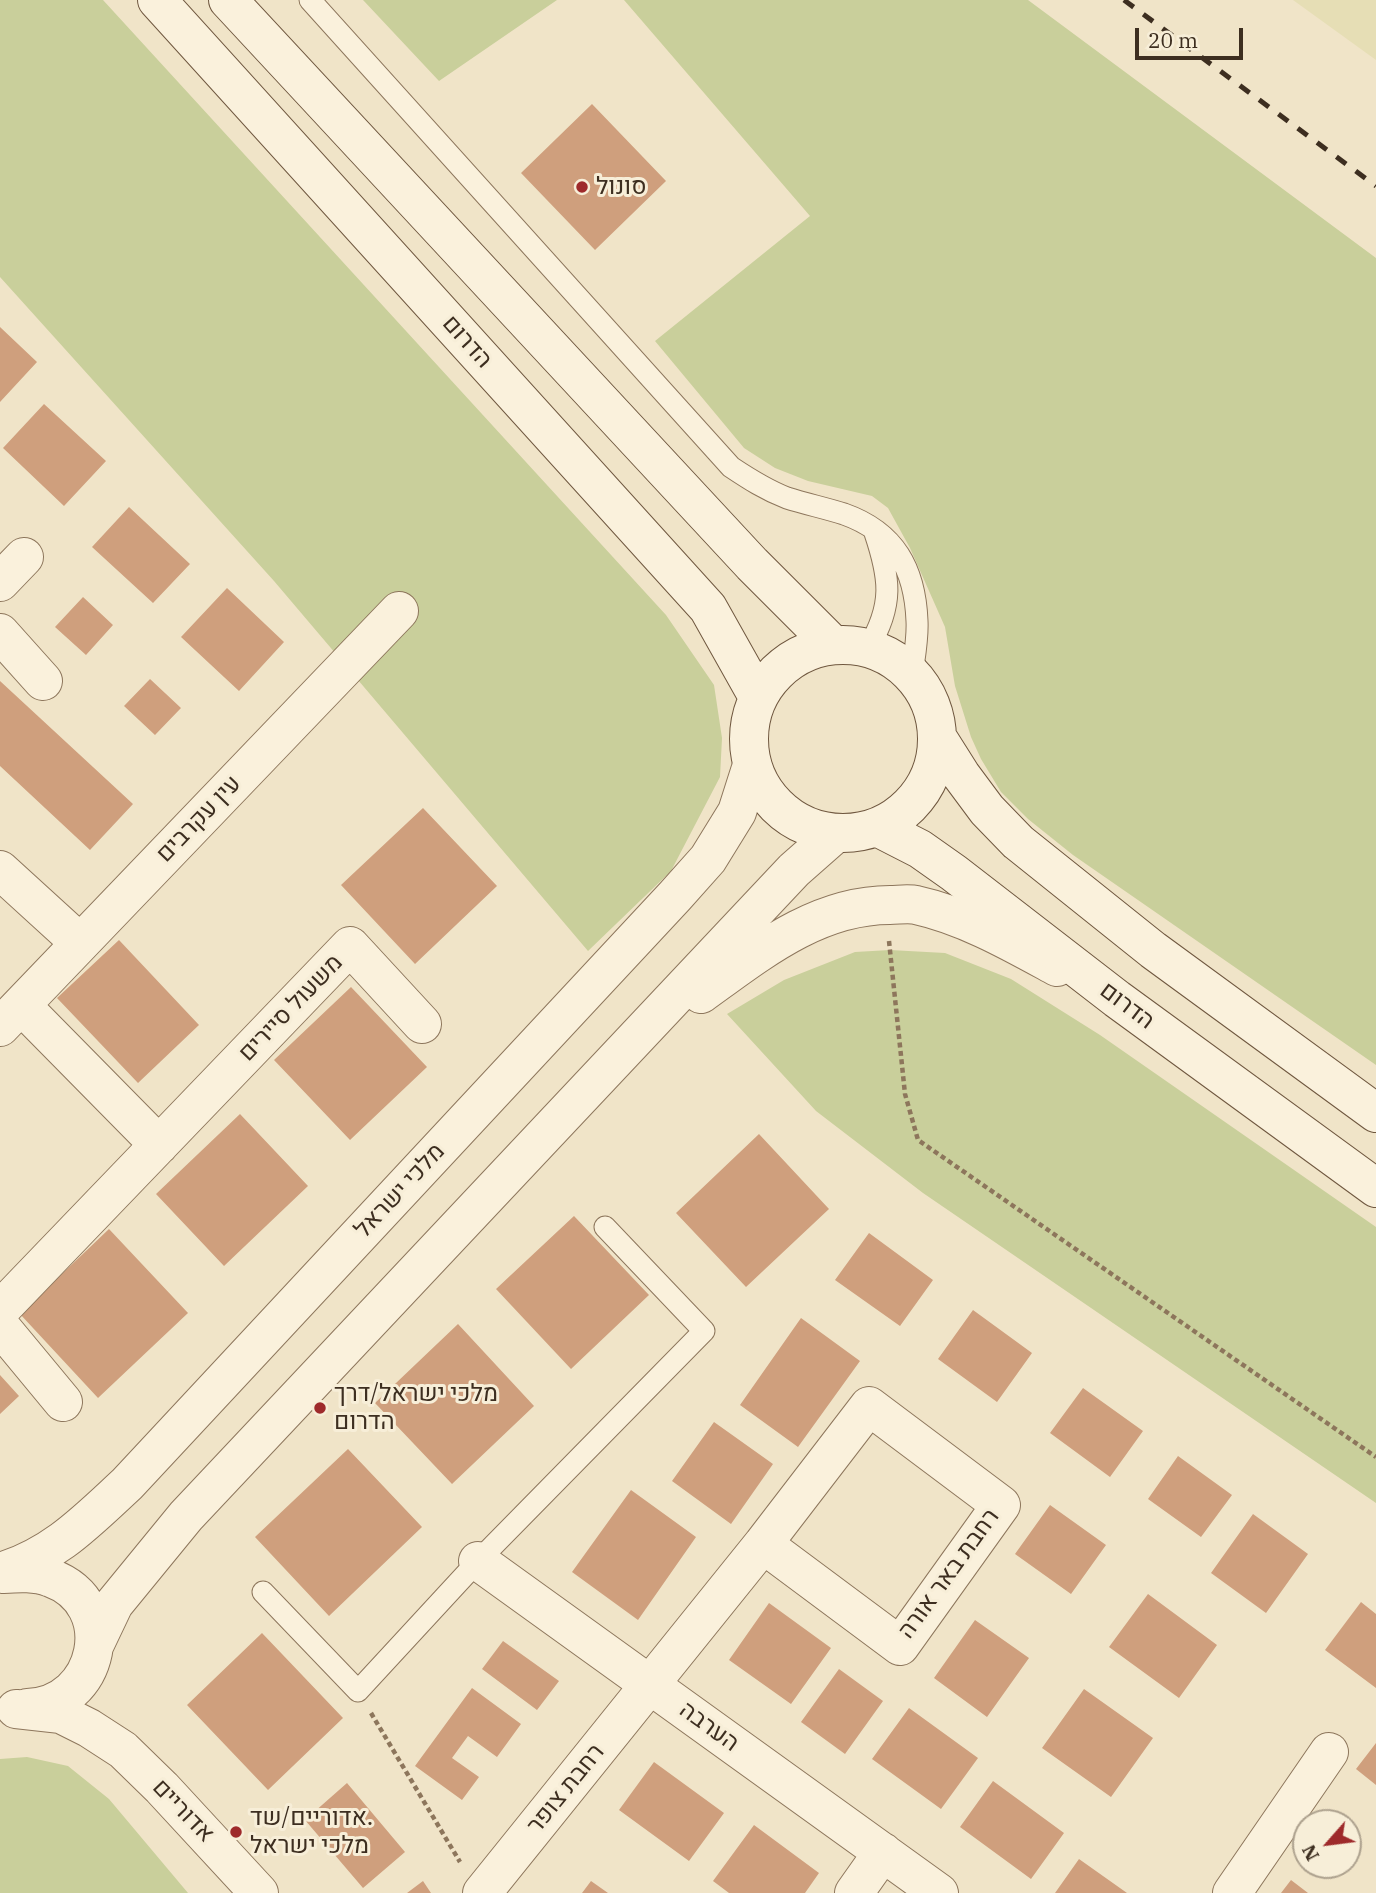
<!DOCTYPE html>
<meta charset="utf-8">
<style>
body{margin:0}
#map{position:relative;width:1376px;height:1893px;overflow:hidden;background:#f0e4c8;font-family:"IBM Plex Serif",serif}
canvas{display:block}
.north{position:absolute;left:1292px;top:1809px;width:70px;height:70px;box-sizing:border-box;background:#f7eed8;border:2px solid #ada18e;border-radius:50%;rotate:242deg;font-size:19px;font-weight:700;line-height:28px;text-align:center;color:#3d2e20}
.north::after{content:'';display:block;margin:auto;width:24px;height:32px;background:#9e2a2b;clip-path:polygon(50% 0,100% 100%,50% 72%,0 100%)}
.scale{position:absolute;left:1135px;top:28px;width:108px;height:32px;box-sizing:border-box;border:4px solid #3d2e20;border-top:0;padding-left:9px;font-size:21px;line-height:24px;white-space:nowrap;color:#3d2e20;-webkit-text-stroke:5px #f7eed8;paint-order:stroke}
</style>
<div id="map">
<canvas width="1376" height="1893"></canvas>
<div class="north">N</div>
<div class="scale">20 m</div>
</div>
<script>
const ctx = document.querySelector('canvas').getContext('2d');
ctx.lineJoin = 'round';
function fillPath(path, color) { ctx.fillStyle = color; ctx.fill(path, 'evenodd'); }
function stroke(path, color, width, dash) { ctx.strokeStyle = color; ctx.lineWidth = width; ctx.lineCap = dash ? 'butt' : 'round'; ctx.setLineDash(dash || []); ctx.stroke(path); }
function drawText(font, color, halo, rows, align = 'center') {
  ctx.font = font + ' "IBM Plex Serif",Heebo,serif'; ctx.lineWidth = 6; ctx.setLineDash([]); ctx.textBaseline = 'middle'; ctx.strokeStyle = halo; ctx.fillStyle = color; for (const [text, x, y, turn = 0] of rows) {
    ctx.save(); ctx.translate(x, y); ctx.rotate((+turn || 0) * Math.PI / 180); ctx.textAlign = isNaN(turn) ? turn : align; if (halo) ctx.strokeText(text, 0, 0); ctx.fillText(text, 0, 0); ctx.restore();
  }
}
fillPath(new Path2D(`
 M1293,0H1376V60Z`), '#e6deb5');
fillPath(new Path2D(`
 M0,0H103L666,615L714,685L722,738L720,777L671,871L588,951L274,581L0,277Z
 M363,0H557L439,81Z
 M624,0H1028L1376,258V1065L1073,855L1028,819L1001,792L981,759L971,737L955,686L945,627L910,548L888,508L872,496L808,481L775,468L744,448L655,341L810,216Z
 M890,950L945,953L1011,979L1100,1035L1376,1227V1503L923,1193L816,1111L727,1014L784,980L855,952Z
 M27,1757L68,1766L109,1799L188,1893H0V1759Z`), '#c9cf9b');
fillPath(new Path2D(`
 M592,104L666,181L595,250L521,173Z
 M0,327L37,362L0,402Z
 M44,404L106,461L64,506L3,448Z
 M129,507L190,564L153,603L92,547Z
 M227,588L284,642L239,691L181,637Z
 M83,597L113,625L86,655L55,627Z
 M150,679L181,708L155,735L124,706Z
 M0,681L133,804L90,850L0,766Z
 M423,808L497,886L415,964L341,885Z
 M119,940L199,1025L138,1083L57,998Z
 M351,987L427,1067L350,1140L274,1060Z
 M240,1114L308,1186L224,1266L156,1194Z
 M759,1134L829,1209L746,1287L676,1213Z
 M574,1216L649,1295L571,1369L496,1289Z
 M109,1229L188,1313L98,1398L20,1314Z
 M869,1233L933,1280L900,1326L835,1280Z
 M973,1310L1032,1353L997,1402L938,1359Z
 M801,1318L860,1361L798,1447L740,1405Z
 M458,1324L534,1406L452,1484L375,1403Z
 M0,1375L19,1396L0,1414Z
 M1083,1388L1143,1431L1110,1477L1050,1433Z
 M714,1422L773,1464L731,1524L672,1481Z
 M348,1449L422,1527L329,1616L255,1537Z
 M1178,1456L1232,1495L1201,1537L1148,1499Z
 M631,1490L696,1537L638,1620L572,1572Z
 M1050,1505L1106,1545L1071,1594L1015,1554Z
 M1253,1514L1308,1554L1266,1613L1211,1573Z
 M1148,1594L1217,1645L1179,1698L1109,1647Z
 M1361,1602L1376,1614V1688L1325,1650Z
 M769,1603L831,1648L791,1704L729,1660Z
 M975,1620L1029,1658L987,1717L934,1678Z
 M262,1633L343,1718L268,1790L187,1705Z
 M503,1641L559,1681L537,1710L482,1669Z
 M839,1669L883,1701L845,1754L801,1722Z
 M472,1688L521,1724L497,1757L468,1736L452,1758L479,1777L462,1800L415,1766Z
 M1084,1689L1153,1738L1111,1797L1042,1748Z
 M909,1708L978,1758L941,1809L872,1759Z
 M1376,1743V1785L1356,1769Z
 M654,1762L724,1813L689,1861L619,1810Z
 M993,1781L1064,1833L1031,1879L960,1827Z
 M347,1783L405,1852L363,1888L305,1820Z
 M754,1825L819,1873L805,1893H729L713,1881Z
 M1079,1859L1127,1893H1055Z
 M1291,1880L1308,1893H1281Z
 M423,1881L431,1893H407Z
 M591,1881L608,1893H582Z`), '#cf9f7d');
const service = new Path2D(`
 M310,0L731,467C749,479 766,490 787,498C806,504 825,508 844,514C895,532 915,569 917,621C918,639 914,658 912,675
 M868,648C894,605 890,578 875,533
 M263,1592L358,1691L478,1561L704,1331L605,1227`);
const minor = new Path2D(`
 M0,582L24,557
 M0,633L43,681
 M0,870L80,943
 M21,1005L159,1145
 M0,1027L399,611
 M0,1310L350,946L422,1024
 M0,1326L63,1402
 M478,1561L939,1893
 M482,1893L763,1544L869,1406L1001,1505L900,1646L763,1544
 M854,1893L883,1852
 M1232,1893L1329,1752`);
const tertiary = new Path2D(`
 M701,994C758,953 816,905 890,905C898,905 908,903 916,905C966,916 1013,943 1057,967
 M0,1572C54,1556 87,1521 127,1484L675,896L708,859L737,812L752,765
 M3,1574C19,1573 36,1572 51,1578C122,1604 100,1706 27,1708
 M94,1646L114,1604L186,1516L794,870L836,833
 M16,1709L61,1714L89,1728L123,1750L162,1788L259,1893`);
const secondary = new Path2D(`
 M157,0L708,608L758,697
 M228,0L752,564L833,645
 M749 739a94 94 0 1 1 188 0a94 94 0 1 1-188 0Z
 M937,737L961,775L987,810L1018,842L1153,950L1376,1113
 M877,827L920,849L954,873L1117,999L1376,1188`);
stroke(service, '#8d765c', 23);
stroke(minor, '#8d765c', 40);
stroke(tertiary, '#8d765c', 40);
stroke(secondary, '#6f573f', 40);
stroke(new Path2D(`
 M889,941L905,1094L918,1140L1376,1457
 M371,1713L460,1862`), '#8d765c', 4.5, [5, 3.5]);
stroke(service, '#faf1dc', 21);
stroke(minor, '#faf1dc', 38);
stroke(tertiary, '#faf1dc', 38);
stroke(secondary, '#faf1dc', 38);
stroke(new Path2D(`
 M1124,0L1376,186`), '#3d2e20', 5, [12, 12]);
for (const [x, y, r, color] of [
 [582,187,7,"#9e2a2b"],
 [320,1408,7,"#9e2a2b"],
 [236,1832,7,"#9e2a2b"]
]) { const dot = new Path2D(); dot.arc(x, y, r, 0, 2 * Math.PI); ctx.fillStyle = color; ctx.fill(dot); stroke(dot, '#f7eed8', 2.5); }
drawText('24px', '#3d2e20', '#f7eed8', [
 ["סונול",596,187],
 ["מלכי ישראל/דרך",334,1394],
 ["הדרום",334,1422],
 ["אדוריים/שד.",250,1818],
 ["מלכי ישראל",250,1846]
], 'left');
drawText('24px', '#3d2e20', '#f7eed8', [
 ["הדרום",467,342,48],
 ["עין עקרבים",199,819,-46],
 ["הדרום",1127,1006,37],
 ["משעול סיירים",291,1008,-46],
 ["מלכי ישראל",400,1191,-47],
 ["רחבת באר אורה",949,1574,-54],
 ["הערבה",709,1727,36],
 ["רחבת צופר",566,1789,-51],
 ["אדוריים",183,1811,46]
]);
</script>
